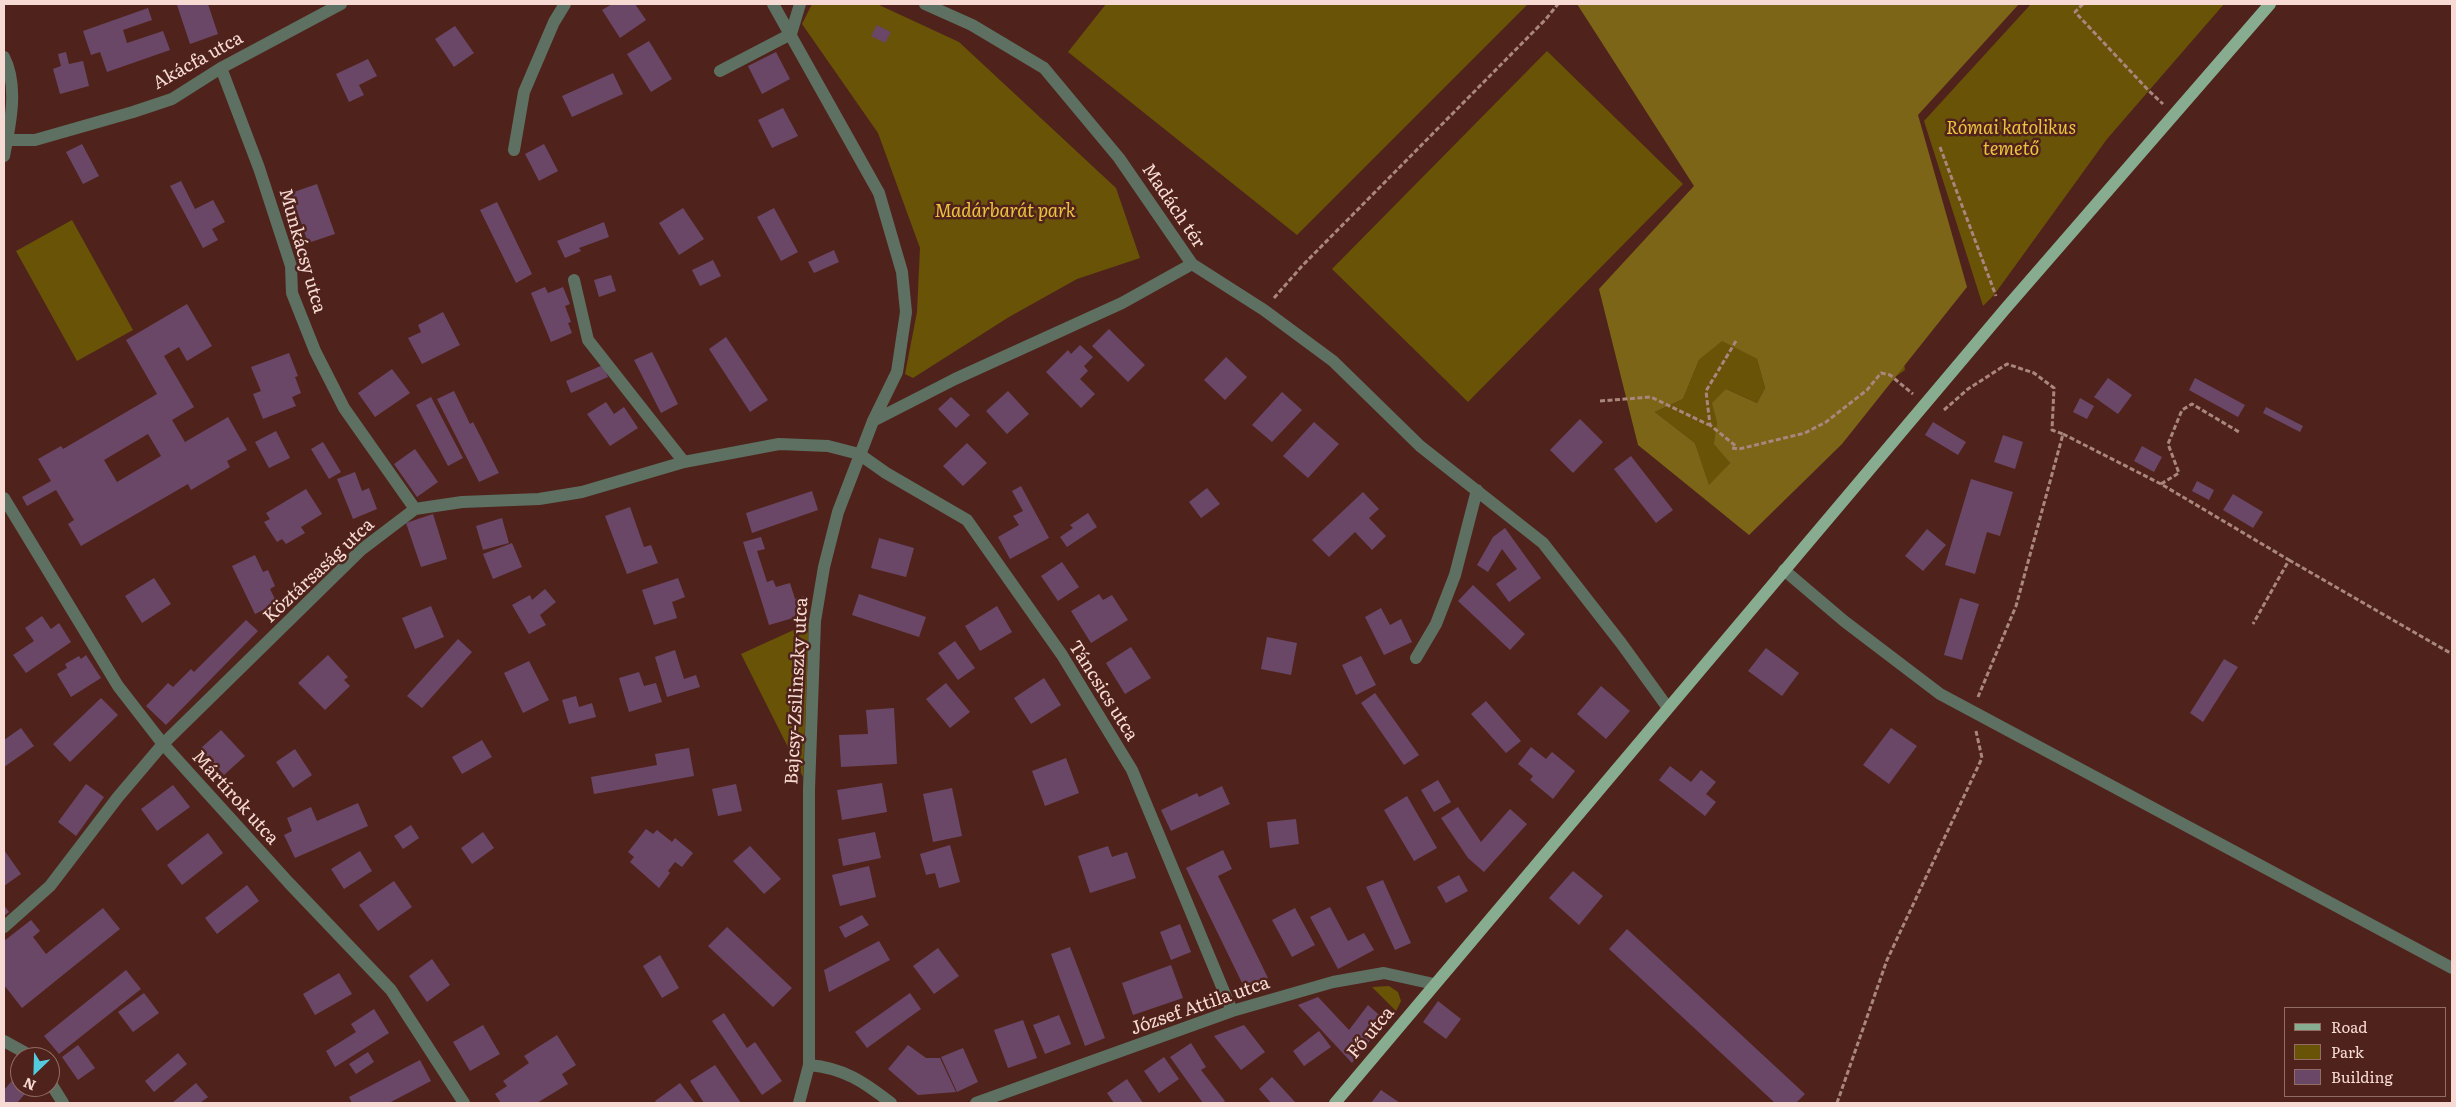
<!DOCTYPE html>
<meta charset="utf-8">
<style>
body{margin:0}
#map{position:relative;width:2456px;height:1107px;overflow:hidden;background:#4f231c;font-family:Literata,serif}
canvas{display:block}
.frame{position:absolute;inset:0;border:5px solid #f8dad4;pointer-events:none}
.legend{position:absolute;left:2284px;top:1007px;width:162px;height:90px;box-sizing:border-box;background:#4f231c;border:1px solid #936c66;margin:0;padding:6px 9px;list-style:none;font-size:15px;color:#f8dad4}
.legend li{display:flex;align-items:center;gap:10px;height:25px}
.legend b{width:25px;border:1px solid #936c66}
.north{position:absolute;left:10px;top:1047px;width:50px;height:50px;box-sizing:border-box;background:#4f231c;border:1px solid #936c66;border-radius:50%;rotate:204deg;font-size:14px;font-weight:700;line-height:20px;text-align:center;color:#f8dad4}
.north::after{content:'';display:block;margin:auto;width:18px;height:22px;background:#54cade;clip-path:polygon(50% 0,100% 100%,50% 72%,0 100%)}
</style>
<div id="map">
<canvas width="2456" height="1107"></canvas>
<div class="frame"></div>
<ul class="legend">
<li><b style="height:6px;background:#88ac8f"></b>Road</li>
<li><b style="height:14px;background:#685306"></b>Park</li>
<li><b style="height:14px;background:#6b4767"></b>Building</li>
</ul>
<div class="north">N</div>
</div>
<script>
const ctx = document.querySelector('canvas').getContext('2d');
ctx.lineJoin = 'round';
function fillPath(path, color) { ctx.fillStyle = color; ctx.fill(path, 'evenodd'); }
function stroke(path, color, width, dash) { ctx.strokeStyle = color; ctx.lineWidth = width; ctx.lineCap = dash ? 'butt' : 'round'; ctx.setLineDash(dash || []); ctx.stroke(path); }
function drawText(font, color, halo, rows, align = 'center') {
  ctx.font = font + ' Literata,serif'; ctx.lineWidth = 5; ctx.setLineDash([]); ctx.textBaseline = 'middle'; ctx.strokeStyle = halo; ctx.fillStyle = color; for (const [text, x, y, turn = 0] of rows) {
    ctx.save(); ctx.translate(x, y); ctx.rotate((+turn || 0) * Math.PI / 180); ctx.textAlign = isNaN(turn) ? turn : align; if (halo) ctx.strokeText(text, 0, 0); ctx.fillText(text, 0, 0); ctx.restore();
  }
}
fillPath(new Path2D(`
 M812,4H877L959,42L1116,188L1140,258L1077,279L1009,317L913,378L905,374L917,312L920,248L878,133L802,24Z
 M1106,4H1528L1297,235L1068,52Z
 M2031,4H2224L2107,139L1994,295L1983,306L1924,121Z
 M1547,51L1683,184L1468,402L1332,269Z
 M72,220L133,330L77,361L16,251Z
 M1722,340L1757,359L1765,388L1757,403L1726,389L1717,422L1715,444L1904,363L1905,370L1882,386L1723,454L1730,463L1709,486L1695,443L1655,412L1683,399L1699,360Z
 M809,623L803,777L741,654Z
 M1389,986L1398,992L1401,1001L1396,1011L1372,987Z`), '#685306');
fillPath(new Path2D(`
 M1577,4H2019L1918,115L1967,287L1842,444L1749,535L1638,445L1599,289L1694,186ZM1722,341L1757,359L1765,388L1757,403L1726,389L1712,403L1717,422L1714,444L1730,463L1709,485L1695,443L1655,412L1683,399L1699,360Z`), '#7c6517');
fillPath(new Path2D(`
 M180,4H208L218,34L190,44L177,5Z
 M612,4H635L646,20L620,38L602,10Z
 M148,8L152,20L123,30L127,43L163,31L170,50L107,72L100,52L91,55L83,31Z
 M877,25L891,32L885,43L871,36Z
 M455,26L474,53L454,67L435,39Z
 M649,41L672,79L651,92L627,54Z
 M66,52L69,64L83,61L89,86L60,94L53,69L61,66L58,54Z
 M776,52L790,79L762,94L748,66Z
 M368,59L377,76L359,85L364,95L349,102L336,74Z
 M613,73L623,94L572,117L562,96Z
 M783,108L798,136L772,148L758,120Z
 M82,144L99,176L83,184L66,152Z
 M544,144L558,171L539,181L525,154Z
 M181,181L195,209L213,200L225,222L212,229L218,240L203,248L170,186Z
 M317,184L335,234L308,243L291,193Z
 M497,202L532,274L516,283L480,210Z
 M683,208L704,239L679,255L659,223Z
 M774,208L798,252L781,261L757,217Z
 M604,222L609,237L579,248L581,251L565,258L557,241Z
 M834,250L839,262L814,273L808,262Z
 M713,260L721,276L700,286L692,270Z
 M611,275L616,291L599,297L594,280Z
 M545,287L548,293L563,287L570,304L565,306L571,322L568,323L572,333L551,342L531,293Z
 M187,304L212,346L187,361L179,347L164,356L194,407L172,420L185,442L228,417L247,450L227,461L230,467L191,490L188,484L81,546L68,524L74,520L56,490L27,506L22,497L51,481L38,459L61,446L63,449L157,394L126,340ZM148,434L161,456L117,482L104,460Z
 M443,312L460,345L422,364L408,338L421,332L418,325Z
 M1109,329L1145,365L1128,382L1092,346Z
 M726,337L768,400L750,412L709,349Z
 M1080,345L1093,357L1084,366L1088,371L1080,379L1095,394L1081,408L1046,372L1068,350L1071,354Z
 M652,352L678,404L661,413L634,360Z
 M289,353L298,376L295,377L301,393L292,397L296,406L263,419L253,394L261,391L251,367Z
 M1226,357L1247,377L1225,400L1204,380Z
 M603,365L608,377L571,393L566,381Z
 M392,369L410,393L375,417L358,393Z
 M2108,378L2132,395L2118,414L2094,397Z
 M2195,378L2245,405L2238,417L2189,390Z
 M454,391L470,424L473,422L499,473L479,482L437,399Z
 M1008,391L1029,414L1007,434L986,411Z
 M1282,392L1302,410L1272,442L1252,425Z
 M431,397L463,458L448,466L416,405Z
 M951,397L970,415L956,428L938,409Z
 M2080,398L2094,406L2087,419L2073,412Z
 M606,402L614,414L624,407L638,428L610,446L587,414Z
 M2266,407L2303,426L2300,432L2263,413Z
 M1580,419L1603,442L1573,473L1550,450Z
 M1314,422L1339,444L1308,478L1283,456Z
 M1933,422L1966,442L1958,455L1925,435Z
 M276,431L290,458L269,468L255,442Z
 M2003,435L2023,442L2015,469L1994,462Z
 M323,442L341,472L329,479L311,449Z
 M967,443L987,463L963,486L943,466Z
 M2142,446L2162,457L2154,472L2134,461Z
 M415,449L438,482L417,497L394,464Z
 M1631,456L1673,510L1656,523L1614,469Z
 M355,472L362,491L369,488L377,509L353,519L337,479Z
 M1971,479L2013,492L2000,536L1987,532L1975,574L1945,565Z
 M2197,481L2214,490L2209,500L2192,491Z
 M1021,486L1049,538L1010,559L998,537L1019,525L1013,516L1023,511L1012,491Z
 M1207,488L1220,504L1201,518L1189,502Z
 M306,489L322,514L301,527L305,533L286,544L282,539L277,542L264,522L270,519L266,513Z
 M812,491L818,510L752,533L746,513Z
 M1363,492L1379,509L1369,518L1386,536L1372,550L1355,532L1329,557L1312,540Z
 M2233,494L2263,512L2253,528L2223,510Z
 M630,507L644,547L651,545L658,563L627,574L605,516Z
 M1088,513L1097,527L1067,547L1060,537L1073,528L1070,525Z
 M433,514L447,559L421,567L406,523Z
 M502,518L509,543L483,550L476,526Z
 M1505,528L1541,578L1509,602L1496,584L1517,569L1502,549L1488,572L1477,565L1493,537Z
 M1927,529L1946,545L1923,571L1905,556Z
 M761,537L765,549L757,551L767,582L773,580L776,587L790,583L795,599L804,596L800,616L769,625L743,542Z
 M879,538L914,548L906,577L871,568Z
 M512,543L522,567L493,579L483,554Z
 M255,555L263,572L268,570L275,586L270,589L277,603L255,614L232,566Z
 M1062,562L1079,587L1058,601L1041,576Z
 M154,578L171,604L142,623L125,596Z
 M678,578L685,597L672,602L677,618L654,625L642,590Z
 M1473,585L1525,634L1510,650L1458,601Z
 M545,589L556,602L540,615L546,625L529,634L512,605L530,595L532,600Z
 M859,594L926,617L919,637L852,615Z
 M1099,594L1103,600L1112,595L1128,620L1091,643L1071,611Z
 M1960,598L1979,604L1962,660L1944,655Z
 M431,606L444,637L415,649L402,618Z
 M997,606L1012,632L980,651L965,626Z
 M1381,608L1390,625L1401,619L1412,642L1384,655L1365,617Z
 M42,616L51,629L59,623L71,642L26,673L13,655L34,641L25,628Z
 M246,620L258,631L166,725L146,706L168,683L173,687L191,669L194,672Z
 M1267,637L1297,643L1291,675L1261,669Z
 M458,639L472,652L422,708L407,696Z
 M955,641L975,668L958,680L938,653Z
 M1131,647L1151,678L1125,694L1106,663Z
 M1766,648L1799,673L1782,696L1748,671Z
 M675,650L684,679L696,675L700,687L667,697L655,657Z
 M86,655L101,678L71,697L57,674L67,668L65,664L79,656L81,659Z
 M328,655L348,677L344,680L350,686L325,710L298,683Z
 M1361,656L1376,685L1356,695L1342,665Z
 M2224,659L2238,667L2203,722L2190,713Z
 M529,661L549,700L523,713L504,673Z
 M639,672L644,686L656,683L662,702L629,712L619,678Z
 M1044,678L1061,705L1031,724L1014,698Z
 M946,683L970,712L950,728L926,699Z
 M1601,686L1630,711L1606,739L1577,714Z
 M1375,693L1419,755L1404,765L1361,703Z
 M576,696L579,707L592,703L596,717L569,724L562,700Z
 M101,698L118,715L70,762L53,744Z
 M1486,701L1521,741L1506,753L1471,714Z
 M894,708L897,764L841,767L839,735L868,734L866,710Z
 M21,728L34,746L4,767V740Z
 M1891,728L1917,746L1889,784L1863,765Z
 M221,730L245,756L224,775L200,749Z
 M482,740L492,757L462,774L452,757Z
 M1531,747L1546,759L1552,752L1575,771L1553,799L1530,780L1533,776L1518,764Z
 M689,748L694,776L594,794L591,777L657,765L655,754Z
 M295,749L312,775L293,788L276,762Z
 M1066,758L1079,793L1045,806L1032,771Z
 M1670,766L1691,782L1701,770L1716,782L1706,794L1716,802L1705,816L1659,780Z
 M1438,780L1451,802L1434,812L1421,790Z
 M882,783L887,812L842,820L837,790Z
 M86,784L104,797L76,836L58,822Z
 M736,784L742,811L718,816L712,789Z
 M173,785L190,807L157,831L141,809Z
 M1222,786L1230,804L1171,831L1161,810L1197,793L1199,797Z
 M952,788L962,836L933,842L923,794Z
 M1407,796L1437,848L1414,861L1384,810Z
 M358,803L368,826L295,858L284,835L292,831L287,818L311,807L317,821Z
 M1458,807L1481,842L1510,809L1527,824L1484,872L1468,858L1441,818Z
 M1296,819L1299,844L1270,848L1267,822Z
 M411,825L419,838L403,849L394,836Z
 M646,829L653,834L657,830L672,842L675,838L693,853L682,867L675,862L668,871L670,873L659,888L630,862L634,857L628,852Z
 M483,832L494,848L472,864L461,848Z
 M875,832L881,858L843,866L838,839Z
 M208,833L223,853L182,885L167,865Z
 M950,845L960,882L939,888L935,873L926,875L920,854Z
 M750,846L781,879L764,894L733,861Z
 M1108,846L1112,857L1127,852L1136,878L1090,893L1078,856Z
 M4,850L21,874L4,886Z
 M1223,850L1232,869L1218,876L1268,978L1245,989L1186,868Z
 M360,851L372,871L344,889L331,869Z
 M869,866L876,897L840,906L832,875Z
 M1573,871L1603,896L1579,925L1549,898Z
 M1459,875L1468,891L1446,903L1437,887Z
 M1383,880L1411,943L1395,950L1366,887Z
 M394,881L412,907L378,931L359,905Z
 M247,885L259,901L217,934L205,918Z
 M4,905L9,912L4,916Z
 M1330,907L1348,941L1364,933L1374,950L1338,969L1310,917Z
 M103,908L120,929L22,1008L4,985V941L31,920L40,931L33,937L46,954Z
 M1295,908L1315,945L1292,957L1272,920Z
 M862,915L869,925L845,938L839,927Z
 M1180,924L1191,952L1171,960L1160,932Z
 M727,927L792,988L773,1007L708,946Z
 M1627,929L1805,1094L1796,1103H1775L1609,949Z
 M879,941L890,960L829,992L824,970Z
 M1070,947L1105,1038L1085,1046L1051,954Z
 M938,948L959,976L934,994L913,966Z
 M660,955L679,988L662,998L643,966Z
 M432,959L450,985L427,1002L409,976Z
 M1171,965L1183,998L1133,1015L1122,983Z
 M126,970L141,989L59,1054L44,1036Z
 M339,973L352,994L315,1015L303,994Z
 M144,993L159,1013L133,1032L118,1012Z
 M910,993L921,1009L867,1048L855,1032Z
 M1318,997L1349,1030L1368,1005L1386,1021L1352,1063L1298,1005Z
 M1438,1001L1461,1019L1446,1039L1423,1022Z
 M374,1009L389,1033L335,1067L326,1051L356,1032L351,1024Z
 M724,1013L747,1048L755,1042L782,1081L762,1095L712,1021Z
 M1059,1015L1071,1044L1045,1054L1033,1025Z
 M1023,1020L1037,1058L1008,1068L994,1030Z
 M483,1025L500,1054L470,1071L453,1042Z
 M1244,1025L1265,1052L1241,1070L1214,1036Z
 M1319,1031L1331,1047L1304,1066L1293,1051Z
 M557,1035L576,1065L562,1074L568,1084L537,1103H501L495,1094L507,1086L503,1081L529,1063L524,1056Z
 M1191,1043L1206,1067L1201,1070L1225,1101L1222,1103H1203L1170,1057Z
 M78,1045L95,1068L78,1080L62,1057Z
 M908,1045L926,1058H940L956,1092L918,1095L888,1069Z
 M963,1048L978,1082L957,1092L941,1057Z
 M368,1052L374,1062L356,1074L349,1064Z
 M178,1053L187,1064L154,1092L145,1081Z
 M1164,1057L1179,1079L1159,1093L1144,1071Z
 M420,1060L431,1081L389,1103H352L349,1097Z
 M715,1065L741,1103H704L690,1081Z
 M17,1075L20,1077V1087H31L17,1103H4V1090Z
 M1272,1077L1296,1103H1271L1259,1089Z
 M1127,1079L1143,1103H1114L1107,1093Z
 M196,1083L208,1097L200,1103H172Z
 M680,1083L695,1103H656L655,1101Z
 M1381,1090L1400,1103H1371Z`), '#6b4767');
stroke(new Path2D(`
 M2083,4L2075,12L2149,91L2163,104
 M1940,147L1996,296
 M1274,298L1302,266L1546,19L1558,4
 M1736,341L1706,391L1710,425L1737,447
 M1600,401L1651,397L1709,425
 M1944,410L1968,389L2007,364L2034,373L2054,388L2052,430L2063,434L2016,606L1978,697
 M2063,434L2161,484L2289,560L2253,624
 M1732,448L1739,449L1805,433L1826,422L1867,390L1881,373L1890,375L1913,394
 M2161,484L2179,473L2168,444L2182,410L2192,404L2239,432
 M2289,560L2452,654
 M1837,1103L1887,960L1982,758L1976,731`), '#aa867f', 3, [5, 2.5]);
stroke(new Path2D(`
 M773,4L879,193L902,272L906,312L897,372L873,421L838,512L824,567L815,621L809,789V1065L799,1103
 M925,4L972,25L1044,68L1119,158L1192,264L1264,310L1333,361L1420,446L1543,543L1621,643L1668,708
 M4,57C19,86 10,125 4,156
 M221,68L259,168L291,266L292,293L315,351L344,408L415,509
 M720,71L791,34L800,4
 M7,140H35L133,112L172,99L221,68L341,4
 M514,150L524,92L554,22L565,4
 M574,280L588,340L684,462
 M873,421L955,379L1122,303L1192,264
 M4,498L118,686L163,744L289,883L391,990L464,1103
 M1784,570L1844,621L1940,694L2452,968
 M1416,658L1436,624L1455,575L1477,490
 M4,927L50,886L118,797L163,744L361,550L415,509L462,502L539,499L582,492L684,462L779,444L828,446L859,454L886,473L967,520L1062,655L1132,770L1232,1011
 M4,1041L33,1057
 M809,1065C844,1068 864,1082 891,1103
 M50,1082L63,1103
 M976,1103L1232,1011L1333,982L1384,973L1434,984`), '#5e7061', 12);
stroke(new Path2D(`
 M1335,1103L2006,308L2270,4`), '#88ac8f', 12);
drawText('18px', '#f8dad4', '#4f231c', [
 ["Akácfa utca",198,61,-29],
 ["Madách tér",1173,206,56],
 ["Munkácsy utca",302,251,74],
 ["Köztársaság utca",319,571,-43],
 ["Bajcsy-Zsilinszky utca",797,691,-87],
 ["Táncsics utca",1103,691,58],
 ["Mártírok utca",235,798,48],
 ["József Attila utca",1200,1006,-19],
 ["Fő utca",1371,1033,-50]
]);
drawText('italic 18px', '#edc33f', '#4f231c', [
 ["Római katolikus",2011,129],
 ["temető",2011,150],
 ["Madárbarát park",1005,212]
]);
</script>
